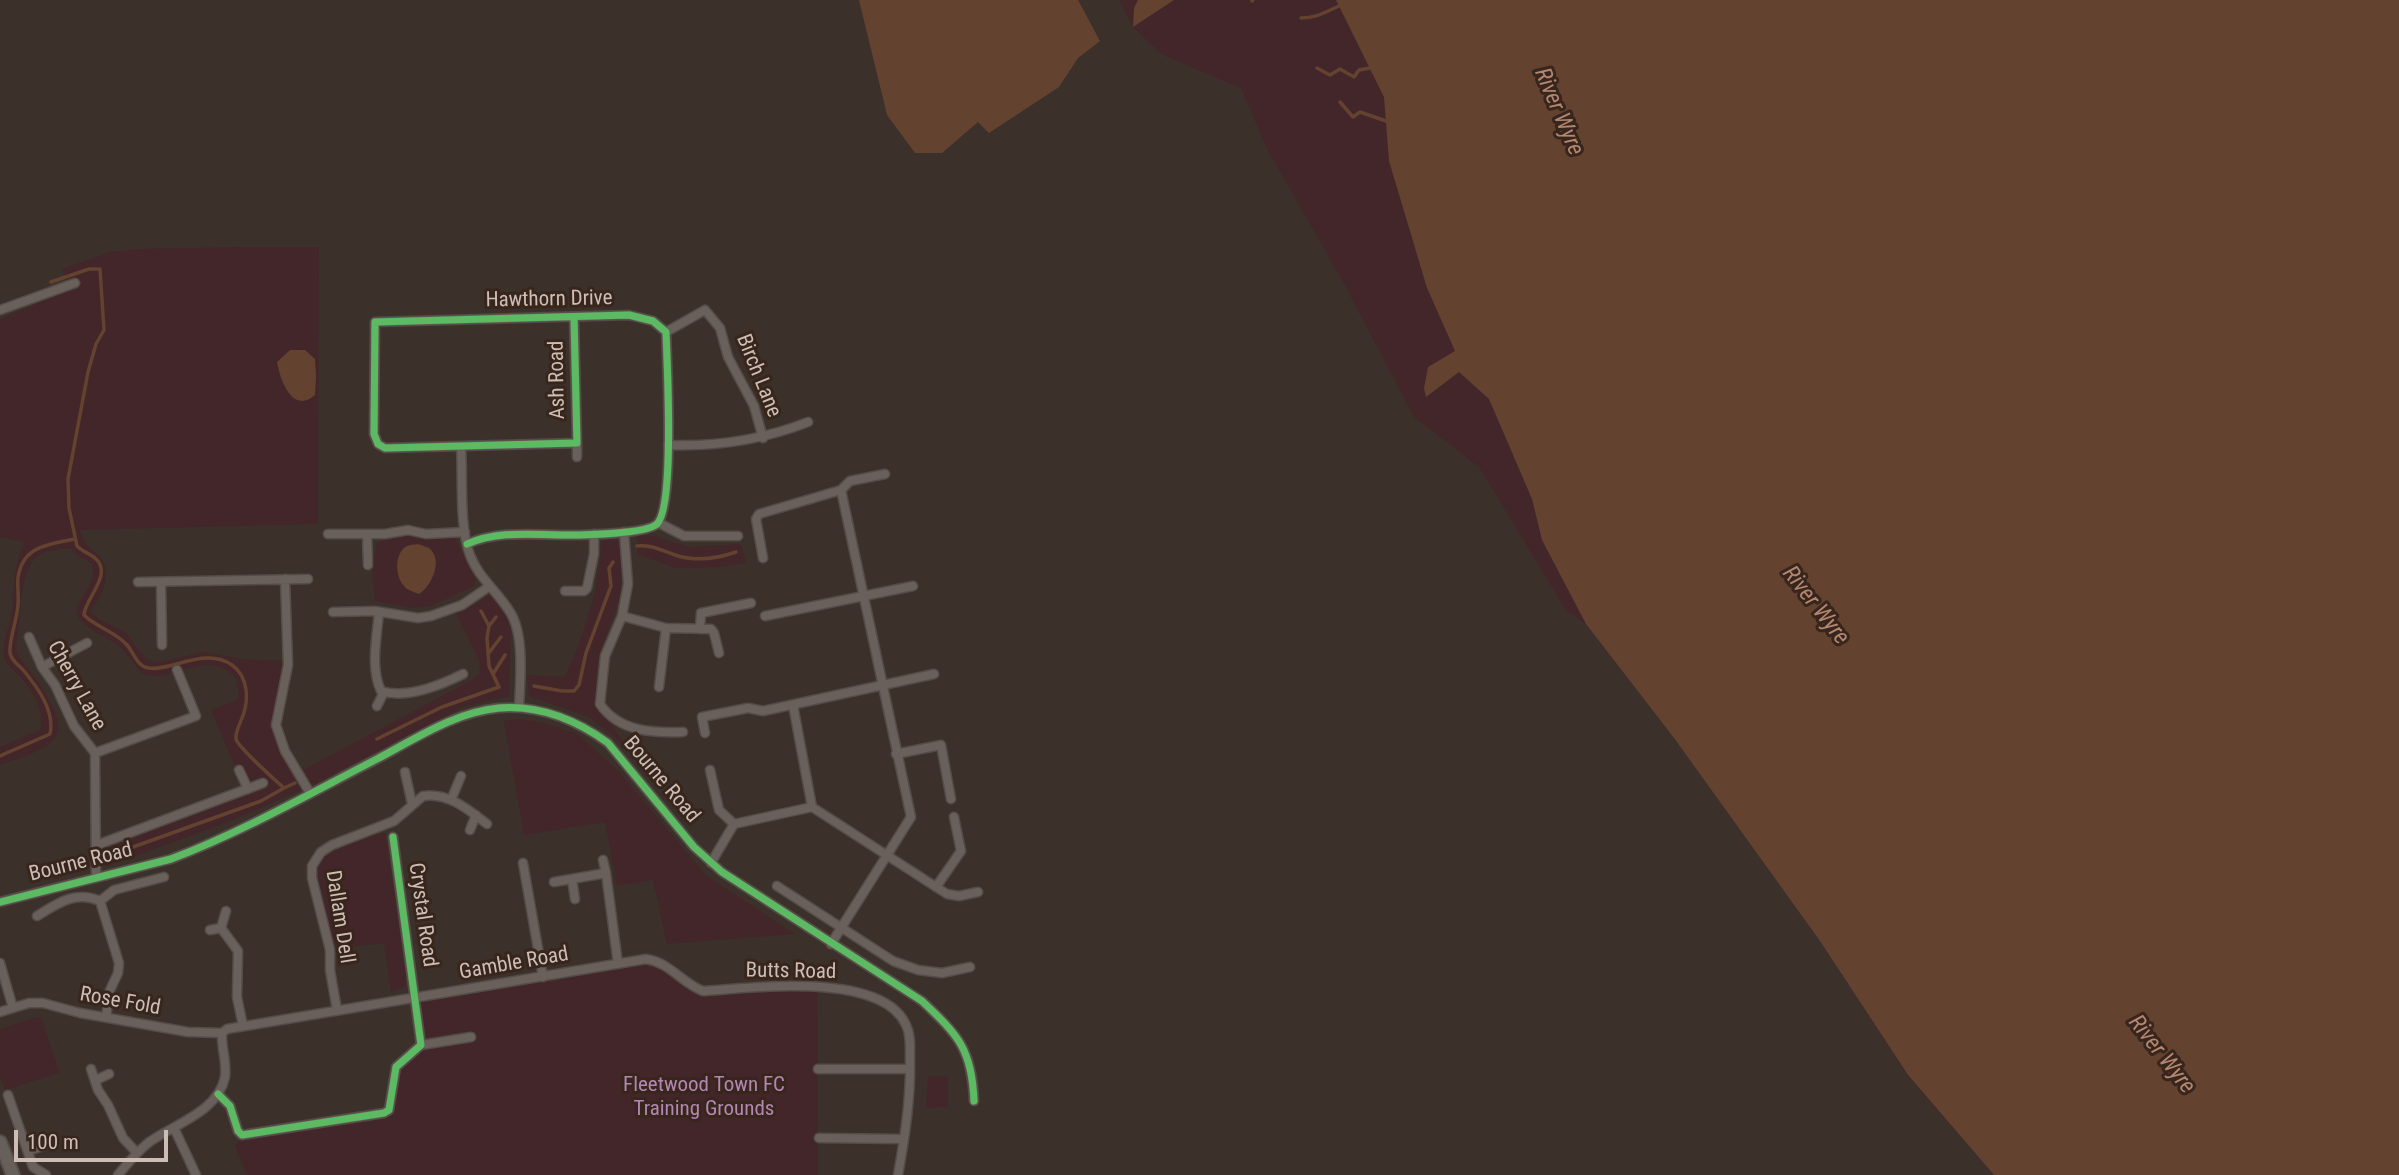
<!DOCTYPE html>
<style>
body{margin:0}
#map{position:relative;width:2399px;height:1175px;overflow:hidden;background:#3c302a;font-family:"Roboto Condensed",sans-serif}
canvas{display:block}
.scale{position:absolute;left:14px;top:1130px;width:154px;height:32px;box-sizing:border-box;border:4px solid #cdbeb5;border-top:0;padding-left:9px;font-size:21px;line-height:24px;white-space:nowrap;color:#cdbeb5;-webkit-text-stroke:5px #38261c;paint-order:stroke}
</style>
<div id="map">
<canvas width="2399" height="1175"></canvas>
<div class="scale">100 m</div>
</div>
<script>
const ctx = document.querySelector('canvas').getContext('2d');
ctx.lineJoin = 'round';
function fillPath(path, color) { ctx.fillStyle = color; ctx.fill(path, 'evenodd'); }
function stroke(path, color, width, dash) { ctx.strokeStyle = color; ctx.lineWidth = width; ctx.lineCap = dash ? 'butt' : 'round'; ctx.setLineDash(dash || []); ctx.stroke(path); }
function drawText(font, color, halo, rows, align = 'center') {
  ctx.font = font + ' "Roboto Condensed",sans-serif'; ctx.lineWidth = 6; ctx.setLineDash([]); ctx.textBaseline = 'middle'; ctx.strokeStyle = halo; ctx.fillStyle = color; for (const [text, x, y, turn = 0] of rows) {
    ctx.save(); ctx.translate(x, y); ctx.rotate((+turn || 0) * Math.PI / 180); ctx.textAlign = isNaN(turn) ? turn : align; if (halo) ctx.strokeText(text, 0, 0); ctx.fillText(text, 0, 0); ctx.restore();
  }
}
fillPath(new Path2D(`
 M1119,0H1386L1994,1175L1908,1076L1820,941L1674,738L1586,624L1566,610L1479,467L1414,417L1342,280L1267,149L1241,88L1163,55L1133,27Z
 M237,247H319L318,524L80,530C87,559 114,550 104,587C102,597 94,603 91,612C100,623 113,624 124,632C137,643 141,663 161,662L203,652L242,659L283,661L271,726L279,751L301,790L226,823L105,867L103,848L266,788L262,783L248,788L236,769L211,710L239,699L237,679C207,644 171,687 141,673C134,664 127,653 119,646C104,634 87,632 77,615C77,594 97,589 92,564L74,553L71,548C60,550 48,549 38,556C19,568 20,625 16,648L17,654C29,671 72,719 54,739C42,753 17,758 0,765V747L40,730C45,711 33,691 19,676C15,671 8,666 5,660C0,647 10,626 12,612C15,585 13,569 24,542L0,537V319L70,290L62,269L110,252L140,249Z
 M409,533L425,539L455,538L476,580L474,586L431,606L412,608L375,601L372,569L377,543L394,535Z
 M638,535H649L690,547L741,544L746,563L719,567L675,568L637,554Z
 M613,540L618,541C628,593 617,603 601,650C596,667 596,687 595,704L637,759L611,734L589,717L529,696L527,675L565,677C584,634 600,589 601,541Z
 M490,594L506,613L511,630L509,696L463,707L312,785L303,770L472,680L480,673L479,660L455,612L476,604Z
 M518,719L540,722L578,734L620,773L706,875L795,934L667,944L653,880L617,886L605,822L524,835L504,721Z
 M373,829L374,835L385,833L406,974L405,986L391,992L384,943L330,950L312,866L321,852Z
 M646,959L693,987H817L818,1175H247L235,1146L242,1135L384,1113L396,1067L421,1045L414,998Z
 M36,1017L42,1019L59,1073L5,1090L0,1076V1029Z
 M928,1076L948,1077V1107L926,1108Z`), '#432629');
fillPath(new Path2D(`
 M859,0H1078L1100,41L1078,58L1059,87L989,133L978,122L942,153H915L887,115Z
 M1138,0H1174L1133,27L1134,8Z
 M1336,0H2399V1175H1994L1908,1075L1820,941L1674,738L1586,624L1542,540L1532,499L1489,399L1459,372L1426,397L1424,388L1428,367L1455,351L1427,288L1389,161L1384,97Z
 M290,350H305L315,359L316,376L315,395C292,415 280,379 277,362Z
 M418,544C419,544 429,548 429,548C444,560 431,587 419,594C414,592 407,590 404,586C395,576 394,553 407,546C411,544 415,545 418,544Z`), '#644230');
stroke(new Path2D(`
 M1252,1L1253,0
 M1301,18C1317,18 1325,12 1339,6
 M1317,68L1330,75L1340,69L1354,77L1359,70L1370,68
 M1340,102L1353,117L1360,112L1386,121
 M51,282L89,269H100L104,330L96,344L88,372L68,479L69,508L77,546C83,552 91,554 96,559C113,575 84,600 84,615C97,628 115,631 127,645C134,653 137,666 148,668C171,672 205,646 232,665C249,677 249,701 242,718C240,724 235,732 236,739C238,747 276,781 284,788L295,783
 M637,546C650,544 663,551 675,555C696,562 716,559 736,552
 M489,626L496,617
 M488,654L501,637
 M493,674L505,655
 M534,686L562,691H574L579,685L586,653L611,586L609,568L613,562
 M377,739L442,707L499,687L489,666L487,638L489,626L481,611
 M0,756L50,734C55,711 38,688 24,671C18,664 12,662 10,653C9,638 17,621 18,605C19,596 17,587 18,578C22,546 49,544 75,539
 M108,856L261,801L284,788`), '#644230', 3.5);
const street = new Path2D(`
 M0,310L75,283
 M666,332L705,310L720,328L728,357L754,406L763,438
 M577,443V457
 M668,445C718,447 762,440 808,422
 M461,447C463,477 459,527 470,555C478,577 498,592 510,612C525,635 520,681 519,708
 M659,523L684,536H738
 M624,532L628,584L622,616L605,656L600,704C619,732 653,733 683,732
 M328,534H385L408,530L426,534L465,532
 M367,534L368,565
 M467,544C499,530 533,535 567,535C584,535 646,534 657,524C675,506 667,362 666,332L653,321L629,315L375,322L374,434L378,444L385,448L577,443L574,317
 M763,558L756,519L759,514L841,490L850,481L885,474
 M285,579L288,665L276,725L285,751L310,793
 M138,582L308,579
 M161,582L162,645
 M565,591H584L587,588L594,554V534
 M333,612L375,611L418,618L431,616L462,605L490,586
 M379,612C377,636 370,668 381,691C406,699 441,685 463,674
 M622,616L666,628L711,629L714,633L719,653
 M765,616L913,586
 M700,629L701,613L751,603
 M29,637L42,667L55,685L74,726L95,753L96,878
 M42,667L87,643
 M659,687L666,628
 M793,705L812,807
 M377,706L384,692
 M705,733L702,717L748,708L763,711L934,674
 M95,753L196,716L177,670
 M896,754L941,745L951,799
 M239,770L248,789
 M710,770L719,810L734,824L812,807L947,894L959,896L978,892
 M405,772L412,804
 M451,800L461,776
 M470,830L476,815
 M97,845L263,783
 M603,860L606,873
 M523,863L543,977
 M711,863L734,824
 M572,879L575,899
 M554,882L606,873L618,964
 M777,886L893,961L918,970L942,973L970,967
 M936,887L961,851L954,817
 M100,901L114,890L164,877
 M0,902L171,859C242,832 309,794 377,759C415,739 455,712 499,708C540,705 575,719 608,743L694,847L722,872L922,1001C958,1035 972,1049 974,1101
 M37,916C58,903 76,890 100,901L119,963L118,973L110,990L106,1017
 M221,928L226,911
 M210,930L221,928L238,951L237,997L243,1026
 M831,944L911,817L841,490
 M0,963L13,1008
 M337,1010L330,970V950L312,878V866L321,852L332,845L394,821L423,796C448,792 469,810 487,824
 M0,1012L29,1003H43L80,1013L188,1032L222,1033
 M222,1033L227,1029L646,959C669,962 682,983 703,991C751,988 882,971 906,1025C911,1035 910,1047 910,1057C911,1097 905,1136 898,1175
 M421,1045L471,1037
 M91,1069L98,1090L108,1105L123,1138L137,1153
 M818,1069H910
 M96,1080L109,1074
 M218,1094L230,1106L238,1131L242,1135L384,1113L389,1110L396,1067L421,1045L393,837
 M8,1095L33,1167L46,1175
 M174,1128L196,1175
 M819,1138L904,1139
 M28,1151L43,1146
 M118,1175C127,1164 137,1152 148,1143C174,1124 218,1112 225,1077C227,1062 221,1047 222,1033`);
const secondary = new Path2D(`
 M0,1142L13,1175`);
stroke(street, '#544c47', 11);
stroke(secondary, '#544c47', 16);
stroke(street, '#69605c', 8);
stroke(secondary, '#675f5a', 12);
stroke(new Path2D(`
 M467,544C499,530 533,535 567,535C584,535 646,534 657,524C675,506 667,362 666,332L653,321L629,315L375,322L374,434L378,444L385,448L577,443L574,317
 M0,902L171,859C242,832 309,794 377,759C415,739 455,712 499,708C540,705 575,719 608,743L694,847L722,872L922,1001C958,1035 972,1049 974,1101
 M218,1094L230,1106L238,1131L242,1135L384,1113L389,1110L396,1067L421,1045L393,837`), '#5cba63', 7);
drawText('21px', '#cdbeb5', '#38261c', [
 ["Hawthorn Drive",549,300,-1],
 ["Birch Lane",758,376,68],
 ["Ash Road",558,380,-91],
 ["Cherry Lane",76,686,61],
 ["Bourne Road",661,780,50],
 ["Bourne Road",81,863,-14],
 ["Crystal Road",422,915,82],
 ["Dallam Dell",339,917,81],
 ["Gamble Road",514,964,-10],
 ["Butts Road",791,972,1],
 ["Rose Fold",120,1002,10]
]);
drawText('21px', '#b387b3', '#38261c', [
 ["Fleetwood Town FC",704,1086],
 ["Training Grounds",704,1110]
]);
drawText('italic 23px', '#b38771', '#38261c', [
 ["River Wyre",1558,112,67],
 ["River Wyre",1815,606,52],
 ["River Wyre",2161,1055,52]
]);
</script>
